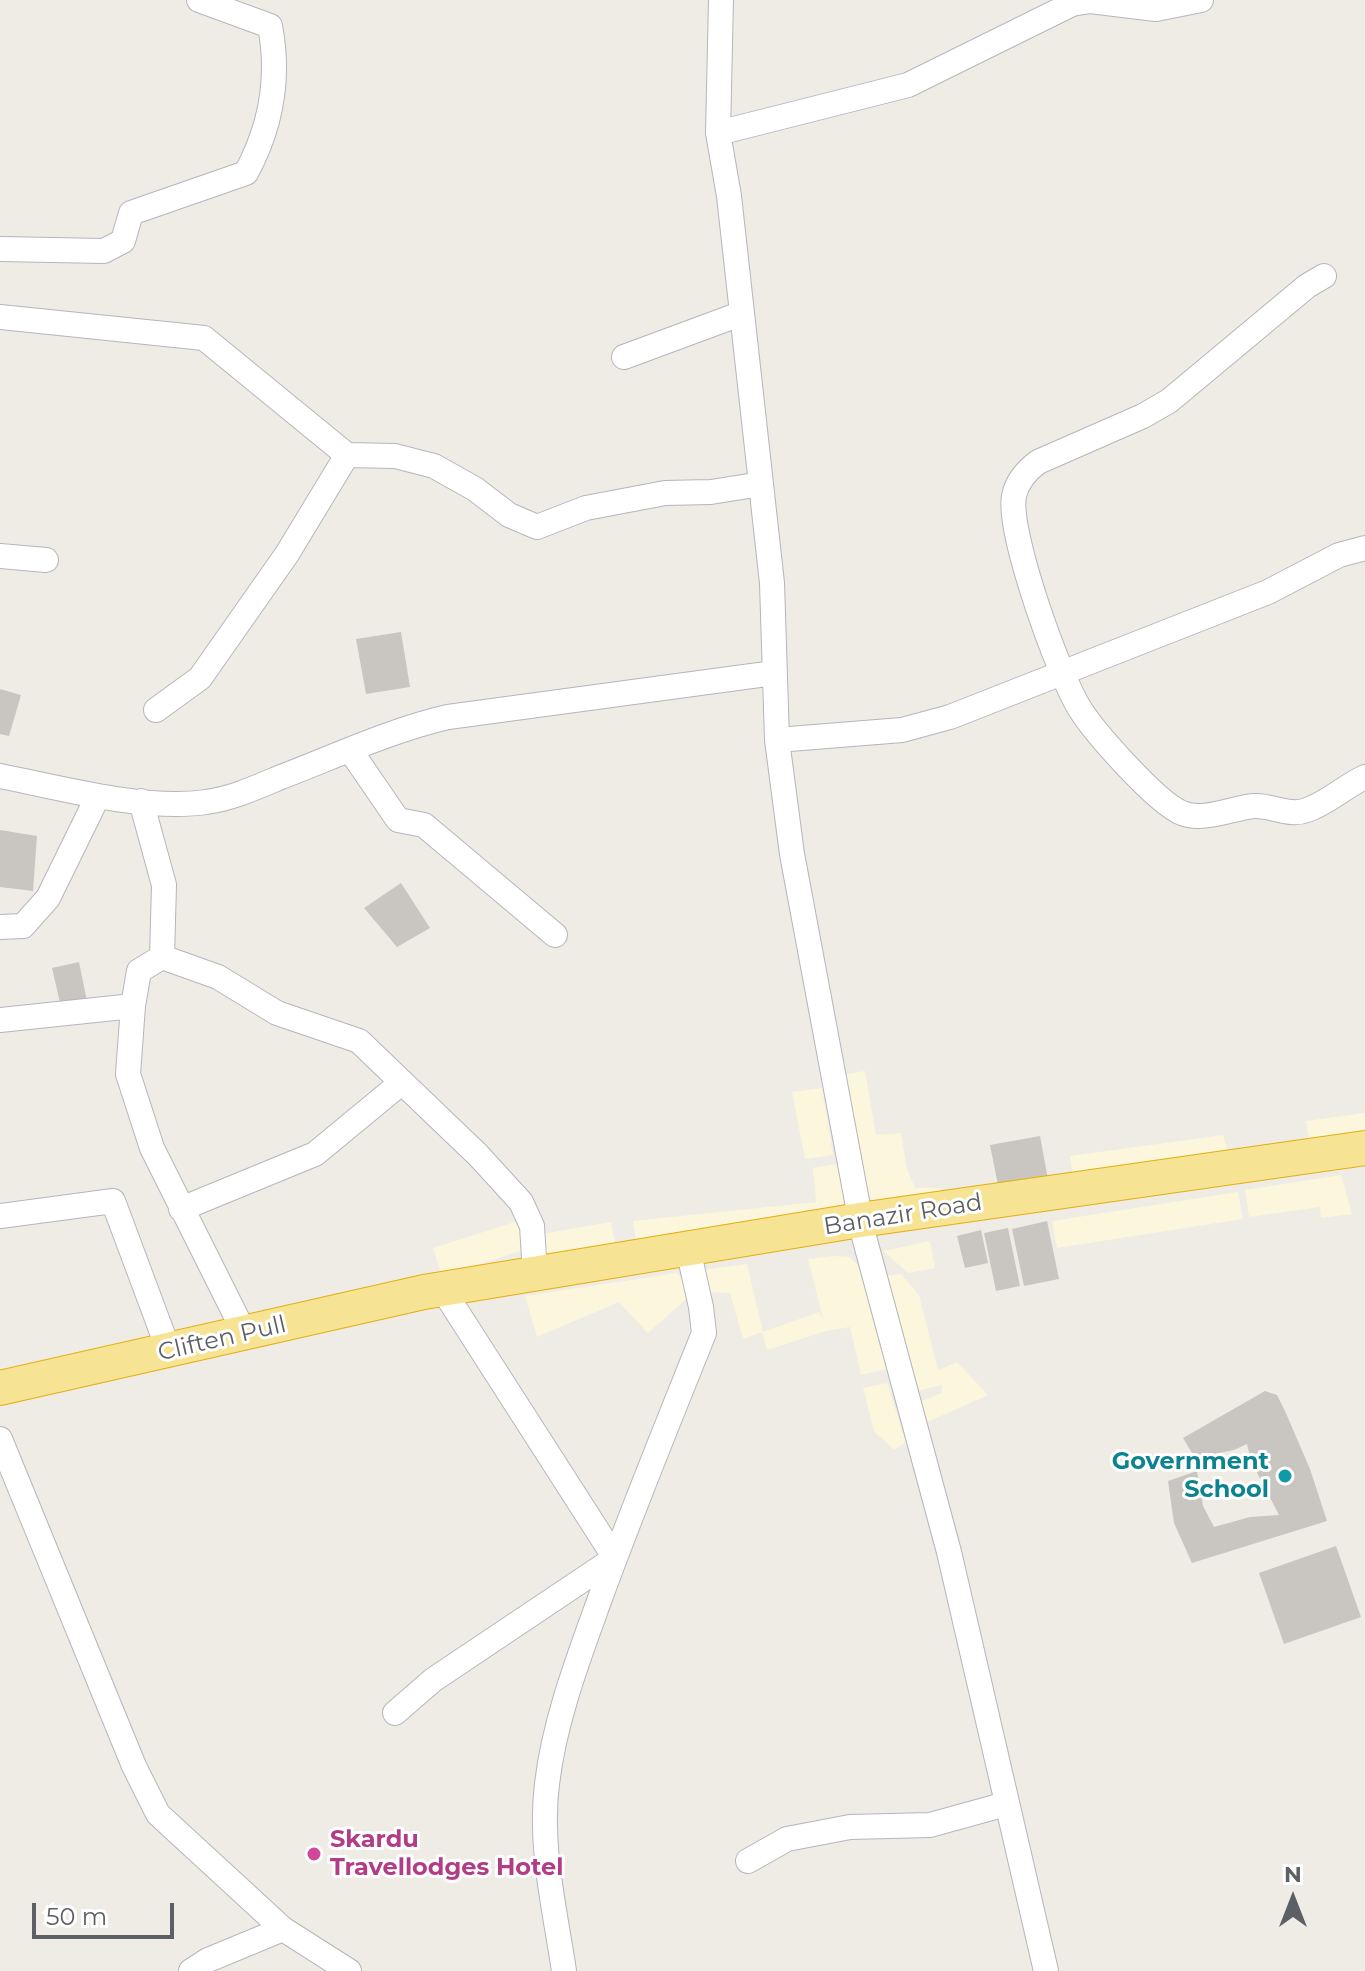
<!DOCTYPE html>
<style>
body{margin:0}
#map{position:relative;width:1365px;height:1971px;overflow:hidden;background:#eeece5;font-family:Montserrat,sans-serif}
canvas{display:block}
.north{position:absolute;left:1253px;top:1859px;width:80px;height:80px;-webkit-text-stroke:6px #fff;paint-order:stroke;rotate:0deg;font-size:22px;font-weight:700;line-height:32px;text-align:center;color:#5c5f64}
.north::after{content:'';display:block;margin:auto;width:28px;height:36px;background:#5c5f64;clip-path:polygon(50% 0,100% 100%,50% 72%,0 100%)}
.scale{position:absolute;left:32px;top:1903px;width:142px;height:36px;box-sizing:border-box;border:4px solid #5c5f64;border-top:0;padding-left:10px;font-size:24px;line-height:28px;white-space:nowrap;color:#5c5f64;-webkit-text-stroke:6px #fff;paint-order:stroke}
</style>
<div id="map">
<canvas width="1365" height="1971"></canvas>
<div class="north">N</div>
<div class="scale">50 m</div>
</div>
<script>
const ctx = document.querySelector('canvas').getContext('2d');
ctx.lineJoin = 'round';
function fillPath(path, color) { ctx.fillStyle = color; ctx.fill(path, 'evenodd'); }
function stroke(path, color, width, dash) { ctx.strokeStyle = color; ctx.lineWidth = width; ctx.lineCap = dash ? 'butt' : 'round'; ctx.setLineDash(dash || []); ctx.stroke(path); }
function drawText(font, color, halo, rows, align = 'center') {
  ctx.font = font + ' Montserrat,sans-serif'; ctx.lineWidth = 6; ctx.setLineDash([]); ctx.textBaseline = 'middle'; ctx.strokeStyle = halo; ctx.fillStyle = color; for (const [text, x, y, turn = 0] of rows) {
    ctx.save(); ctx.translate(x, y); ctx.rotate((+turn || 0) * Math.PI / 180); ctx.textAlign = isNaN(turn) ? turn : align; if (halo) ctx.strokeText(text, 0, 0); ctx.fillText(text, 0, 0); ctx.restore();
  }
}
fillPath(new Path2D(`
 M865,1071L876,1135L901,1133L907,1169L915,1188H941L942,1194L880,1214L865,1188L841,1075Z
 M822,1088L833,1155L805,1159L792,1092Z
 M1365,1113V1139L1310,1146L1306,1121Z
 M1223,1135L1230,1159L1074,1185L1070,1156Z
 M837,1164L843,1196L844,1221L637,1245L633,1221L816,1202L813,1168Z
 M1341,1175L1352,1214L1321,1218L1320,1207L1249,1217L1245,1190Z
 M1238,1192L1243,1219L1057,1248L1052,1221Z
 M521,1220L530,1248L442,1276L433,1248Z
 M611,1222L616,1249L538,1262L535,1235Z
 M930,1241L935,1268L908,1273L883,1251Z
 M833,1256L849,1257L857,1264L863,1278L887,1369L861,1375L850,1327L826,1331L767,1350L762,1332L743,1339L730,1293L704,1292L701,1270L747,1264L763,1332L819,1312L824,1322L808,1259Z
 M677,1273L693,1293L648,1333L619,1302L537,1337L525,1296Z
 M901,1274L919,1295L938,1370L957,1362L988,1395L925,1423L916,1403L942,1393V1385L913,1392L885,1276Z
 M887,1383L906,1442L894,1450L874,1431L863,1388Z`), '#fcf6dc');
fillPath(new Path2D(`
 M401,632L410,687L366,694L356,639Z
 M0,689L21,695L9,736L0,734Z
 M0,830L37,836L33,891L0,887Z
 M401,883L430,928L397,947L364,908Z
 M79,962L87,1001L61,1007L52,968Z
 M1040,1136L1049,1185L1000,1195L990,1145Z
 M1047,1221L1059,1279L1024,1286L1012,1229Z
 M1008,1228L1020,1286L996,1291L984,1233Z
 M981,1230L988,1263L965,1268L957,1236Z
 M1265,1391L1277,1395L1285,1411L1310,1469L1327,1521L1192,1563L1174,1523L1168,1481L1197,1471L1203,1506L1214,1527L1250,1517L1279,1515L1251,1461L1247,1444L1234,1450L1195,1458L1183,1438Z
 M1336,1546L1361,1617L1284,1644L1259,1573Z`), '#c9c6c2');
const minor = new Path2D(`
 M721,0L718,133L729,196L772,583L777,740L792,854L863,1233L949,1552L1046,1971
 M718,133L908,85L1072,4L1090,1L1156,9L1201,0
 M0,249L104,251L123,241L131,213L246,173C271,127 280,78 270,26L199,0
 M1324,276L1307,286L1169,401L1143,416L1038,462C1026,471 1017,481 1014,496C1007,532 1059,676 1080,709C1095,733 1157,803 1182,813C1203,822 1232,808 1254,806C1272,805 1289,817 1307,810C1328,803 1345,786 1365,777
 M0,317L204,338L347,455
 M624,357L740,314
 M0,556L46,560
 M156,710L200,678L287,554L347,455L395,456L434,466L475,489L509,515L537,527L586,508L665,493L711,492L761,484
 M777,740L902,730L950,717L1268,592L1339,555L1365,548
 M350,750L398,820L424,825L555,935
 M0,776C62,788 144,811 206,802C231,799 257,787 281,777C336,756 391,730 448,717L774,673
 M0,927L23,926L48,898L98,796
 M162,957L218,977L277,1013L359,1041L478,1155L521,1202L532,1226L535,1274
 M133,1006L139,971L162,957L164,885L141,801
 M0,1020L133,1006L128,1074L152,1148L245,1334
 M181,1209L315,1154L401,1083
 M0,1216L113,1201L169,1351
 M0,1439L134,1766L158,1814L283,1929L349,1971
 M395,1713L433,1680L615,1558L443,1290
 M748,1861L787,1839L850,1827L930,1825L1006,1804
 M191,1971L208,1960L283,1929
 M564,1971C555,1910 539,1846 547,1784C554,1723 577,1662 598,1604C631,1513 668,1423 704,1333L701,1307L688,1249`);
const highway = new Path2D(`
 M0,1388L424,1292L860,1220L1365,1148`);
stroke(minor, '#b5b6bb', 26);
stroke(highway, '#e3ae0f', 36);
stroke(minor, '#fff', 24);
stroke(highway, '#f6e393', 34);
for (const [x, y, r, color] of [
 [1285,1476,8,"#0f9aa8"],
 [314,1854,8,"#d1479c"]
]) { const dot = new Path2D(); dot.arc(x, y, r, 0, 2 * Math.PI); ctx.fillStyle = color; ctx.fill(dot); stroke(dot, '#fff', 3); }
drawText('24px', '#5c5f64', '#fff', [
 ["Banazir Road",903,1215,-9],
 ["Cliften Pull",222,1339,-13]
]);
drawText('bold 24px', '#0d838f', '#fff', [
 ["Government",1269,1462],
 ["School",1269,1490]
], 'right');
drawText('bold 24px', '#b23c85', '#fff', [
 ["Skardu",330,1840],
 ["Travellodges Hotel",330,1868]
], 'left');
</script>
